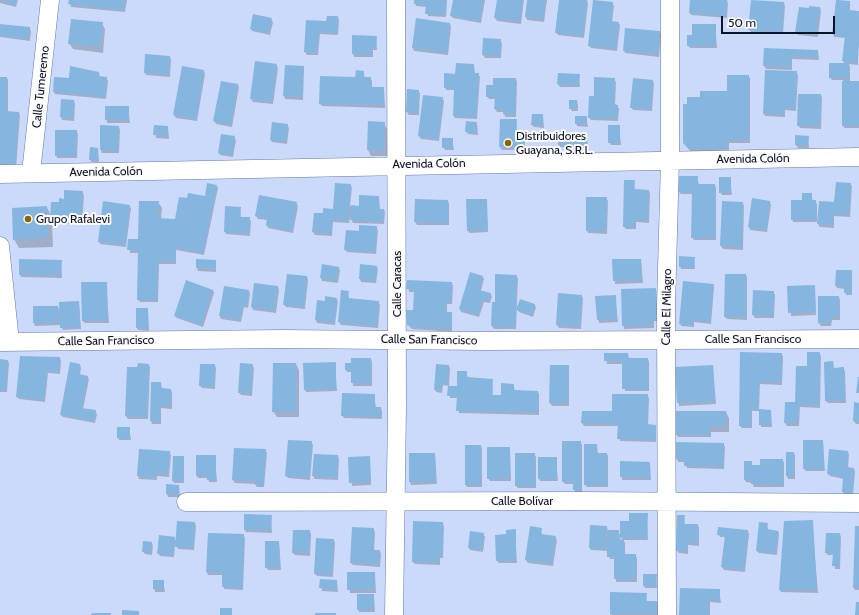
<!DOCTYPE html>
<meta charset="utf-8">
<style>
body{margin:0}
#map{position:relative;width:859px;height:615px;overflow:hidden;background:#cbdafb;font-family:Cabin,sans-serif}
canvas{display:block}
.scale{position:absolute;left:721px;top:16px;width:114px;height:18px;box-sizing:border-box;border:2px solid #0c1427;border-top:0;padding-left:5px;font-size:12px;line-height:14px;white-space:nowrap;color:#0c1427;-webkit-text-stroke:3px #fbfbfb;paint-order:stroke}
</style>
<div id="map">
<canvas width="859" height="615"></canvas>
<div class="scale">50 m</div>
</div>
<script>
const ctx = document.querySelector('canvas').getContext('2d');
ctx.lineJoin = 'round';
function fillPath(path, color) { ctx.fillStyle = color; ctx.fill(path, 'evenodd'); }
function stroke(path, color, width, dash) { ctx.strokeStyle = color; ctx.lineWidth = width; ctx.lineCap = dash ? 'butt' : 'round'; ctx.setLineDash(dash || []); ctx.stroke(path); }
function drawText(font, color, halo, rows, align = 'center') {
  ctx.font = font + ' Cabin,sans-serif'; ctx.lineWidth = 4; ctx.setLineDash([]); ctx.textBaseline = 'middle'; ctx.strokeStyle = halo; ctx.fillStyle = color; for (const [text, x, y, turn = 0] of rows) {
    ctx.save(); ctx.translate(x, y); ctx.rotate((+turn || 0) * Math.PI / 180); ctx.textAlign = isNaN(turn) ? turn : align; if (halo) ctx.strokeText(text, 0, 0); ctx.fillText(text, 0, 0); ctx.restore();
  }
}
fillPath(new Path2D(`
 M0,0H18L16,7L0,3Z
 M70,0H127L125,12L71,7Z
 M415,0H447L446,17L428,16L427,7L416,6Z
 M454,0H485L481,23L453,18L451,16Z
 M498,0H524L521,24L497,21L495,18Z
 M528,0H547L544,22L527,20L526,17Z
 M560,0L587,1L588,3L584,38L558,35L557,33Z
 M691,0H727L728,3L727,18L691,15L690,13Z
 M837,0L850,2V11L859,12L858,65L849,64L850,67V82H859V128H844L843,125V80H832L830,77L845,64L843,61L846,38L834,37L833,34Z
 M612,3L614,6L612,22L618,23L620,25L617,51L591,48L589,46Z
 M784,3L785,6L783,34L751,32L749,29Z
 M820,8L821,11L818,37L798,35L796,32Z
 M338,17L339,20L338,35L320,34L318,55H307L305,52L307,21L327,22Z
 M271,19L273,22L270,35L252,31L251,28Z
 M417,20L450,24L451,27L448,55L414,51L413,48Z
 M102,23L105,29L103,53L73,49L69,43Z
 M0,25L29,28L31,31L30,41L0,37Z
 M715,25L717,48H690L688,46L693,36Z
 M660,32L661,35L659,57L625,53L624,50Z
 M376,37L377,50H373V57H354L353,54Z
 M500,40L502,43L501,58H485L483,55Z
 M765,49L818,51L819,60L792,59V70L766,69L764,66Z
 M169,57L171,59L170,77L146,75L145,72Z
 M276,65L278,68L273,104L253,102L251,99Z
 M474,65L475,74H478L480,77L477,119L455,118L454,116L455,90H446L445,87L456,75Z
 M286,66L303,67L304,70L303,100L285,99L284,96Z
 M183,67L204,71L205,74L197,121L176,118L174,115Z
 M363,72L365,78H370L372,81V88H384L385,108L322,106L320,104Z
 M796,72L798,75L796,111L785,110V117L765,116L764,113Z
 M99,73L100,77L106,78L108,81L106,99L55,94L54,92L70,79Z
 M579,75L580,87H560L558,84Z
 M748,76L750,78V143H729V155H693L684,143L701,98L728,92Z
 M0,78H7L8,80V112L19,113L20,115L16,169Z
 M516,79L517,82L516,117H505L504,112H497L495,109V99H489L487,96L494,86Z
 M614,79L616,82L615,105L619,108L618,121L591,120L589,117L594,98Z
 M652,80L654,83L652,111L633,110L631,107Z
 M238,85L239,87L232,127L216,124L214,121Z
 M408,90L418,91L420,93L419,115H409L407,112Z
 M821,95L822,98L821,129L800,128L798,125Z
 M424,96L442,98L444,101L439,141L421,139L419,136Z
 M62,101H74L75,104L74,121L62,120L61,117Z
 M577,101L578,111H572L570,108Z
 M106,107H128L130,123H107Z
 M543,115L544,128L534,127L532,125Z
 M586,117L588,127L577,126L576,123Z
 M501,120H516L517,138L524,139L526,150H502L500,147Z
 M369,122L384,123L387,129V156H371L368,150Z
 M477,123L478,135L468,134L466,131Z
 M287,125L289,128L287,144L272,142L271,140Z
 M101,126L119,127L120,130L119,153H102L101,150Z
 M155,126L168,127L169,139L156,138Z
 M619,126L621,145H611L609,142Z
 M76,131L78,134L77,158H57L56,155Z
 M587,134L588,148L560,147L559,145Z
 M234,137L236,140L233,157L220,155L219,153Z
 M808,137L809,148H798L796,145Z
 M452,139L454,150H445L444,148Z
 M98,149L99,162H92L90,160Z
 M697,177L699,185H715L716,188V240H694L692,237L693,194H681L679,192Z
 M730,178L732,195H722L720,192Z
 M634,181L635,190L648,191L650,193L649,223L636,222V229H626L624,227Z
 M850,184L852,186L850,217L834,216V228L820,227L818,224L820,202L835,203Z
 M350,185L352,187L350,206L359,207L379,197L380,210H384L385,212L384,224L353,223L350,217L349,223L333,222L332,236L315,235L313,232L315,214H324L334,210Z
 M217,186L218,188L204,255L176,250V264H159L158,302H140L138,299L139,253H130L129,240H139L158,202L162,208L161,219L176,220L188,199L206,197Z
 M82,192L84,195L82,225L52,223L53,247L19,248L14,239L47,207L51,216L65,200Z
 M811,194L813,201H815L817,204V222H793L792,219L803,201Z
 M606,198L608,201L607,234L588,233L587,231Z
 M752,199L770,202L771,205L767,232L750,230L749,227Z
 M486,200L488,232L469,233L468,230Z
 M448,201L449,204V225H417L415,222Z
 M723,202L743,203L744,206L743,250L723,249L721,246Z
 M296,203L298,206L293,233L268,228V220L258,219L256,216Z
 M129,206L131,208L126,247L100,244L99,242Z
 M240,208L241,218H249L251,221L250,236L226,234L225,232Z
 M376,227L378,230L376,254L347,252L345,250L360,232Z
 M694,258L695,269H681L680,266Z
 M613,260H641L643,283L615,284Z
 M61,261L62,278L21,277L20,274Z
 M216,261V272L198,271L197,268Z
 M323,265L338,268L340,270L338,283L322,281L321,278Z
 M361,265L376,266L378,269L376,283L361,282L360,279Z
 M851,271L852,274V295H846L845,289L837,288L836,286Z
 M746,275L747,277V320L727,319L725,317Z
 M516,276L518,278L516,329H494L492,326L496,303Z
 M307,277L308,280L305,309L286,307L284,304Z
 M483,277L484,279L481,291L490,294L492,296L490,303L484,302L479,317L461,312L460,309Z
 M408,281L452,283L453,286L452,304H447V313H451L452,316V332L412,329L409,326L407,323L414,311L415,292H409Z
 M106,283L109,323H85L83,321Z
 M255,284L278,287L279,290L276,313L253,310L252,307Z
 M713,285L714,287L711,324L694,322V327L681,326L680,323Z
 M814,286L816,315L791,316L788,287Z
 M225,287L249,291L250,294L248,308L244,307L241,322L221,319L220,316Z
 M656,289L658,321H654V328L624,329L622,290Z
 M213,290L214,293L203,327L177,318L175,316Z
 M342,292H348L349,299L378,302L380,305L378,328L341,325L339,322Z
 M773,292L775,295L774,318H755L753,315Z
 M559,294L581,296L583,298L581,329L559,328L557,325Z
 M615,296L618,322L599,323L596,297Z
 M819,297H839L840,300V320H832L831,326H821L819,323Z
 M336,299L338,301L335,325L317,323L316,320L326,302Z
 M79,302L81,329L63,330L61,325L35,326L34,323L58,307L60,311Z
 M534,304L536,307L533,317L519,312L517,309Z
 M148,309L149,331L138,330L137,328Z
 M741,353L781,354L783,356L782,385L760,384L759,410L771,411L772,427H761L760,411H752V428H742L740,426Z
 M819,353L821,356L820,408L800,407L799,426H787L785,423L786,403L796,404L808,367Z
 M605,354H628L629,359H648L649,362V391H625L623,364H607Z
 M60,358L61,361L60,374L48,373L45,402L19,399L17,397Z
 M371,359L372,362V386H353L352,372H347L346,370Z
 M0,360L8,361L9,363L7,392H0Z
 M335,363L337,391L306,392L305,390Z
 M833,363L834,369L843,368L845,371L846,403H828L826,401Z
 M296,364L299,370V417H277L273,411Z
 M80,365L81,368L80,375L87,377L89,379L83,409L95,411L97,414L95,423L63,417L61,415Z
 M149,365L150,367L148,419H128L126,416L138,368Z
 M215,365L216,368L215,389L202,388L200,386Z
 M252,365L254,368L252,396L241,395L239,392Z
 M449,366L450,368L449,387H458L466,372L468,378L492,380L493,396H502L513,384L515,391L538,392L539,394V415L459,413L458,398H450L449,386L443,385L442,393L436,392L435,389Z
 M551,366H568L569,368V406H552L550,403Z
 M713,366L716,404L679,406L676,368Z
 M161,383L162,389L171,390L172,392V409L161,408V424H152L151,421Z
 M374,395L376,408H381L382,411V419L344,418L342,415Z
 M647,395L649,398L648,426H655L656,428V442L620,441L619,426H584L582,423L612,412Z
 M859,404V424H856L854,421Z
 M726,412L729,418V432H711V437H678L677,435Z
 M129,428L131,440H119L118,438Z
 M823,441L825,471H806L804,469Z
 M311,442L313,445L310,480L288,478L286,476Z
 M580,442L582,445V493L575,492L574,484H565L563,481Z
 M677,443L723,444L725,447L724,469L687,468L685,462H678L677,459Z
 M597,445L598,454H607L608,456V487H587L585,484Z
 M481,446L482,449V487H467L466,485Z
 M510,448L511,481H490L488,478Z
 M265,450L267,453L264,487H257L255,484L235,483L233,480Z
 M169,452L171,455L169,477L157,476V480L139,479L138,476Z
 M848,452L849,454L848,468L854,469L855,472L853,495H844L843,492L844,479L830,476L828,473Z
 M787,453H794L795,455V479H788L787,476Z
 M435,454L437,484L411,485L410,482Z
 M534,454L536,457V488H518L516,486Z
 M215,456L217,482H209L208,478H198L197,476Z
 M338,456L339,459L338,480L315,479L313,476Z
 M183,457L184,460V483H174L173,480Z
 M369,457L371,485L352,486L349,458Z
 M556,458L558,481H540L539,479Z
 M783,460L784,463V487H754L752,483L746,482L745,480L751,462L753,466H761Z
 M621,462L650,463L651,480H622Z
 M179,486L180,497H168L167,494Z
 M647,514L648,540H623L620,535V540H623L625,543V555H635L637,558V582H616L615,559H610L608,551L591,550L590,548L607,527L608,531H618L621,537L630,522Z
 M271,516L272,533L246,532L245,530Z
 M684,516L685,525H698L699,528V546L688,545V554L679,553L677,551Z
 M812,521L818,593L781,592L780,590Z
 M195,523L196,526L194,550L178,549L175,544L174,557L160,556L158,553L174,538L177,542Z
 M442,523L444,526L443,558H440V565L415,564L413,562Z
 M767,524L768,530L778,531L779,534L777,555L759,553L757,551Z
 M859,527V590H855L854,587Z
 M373,529L375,532L374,551H380L381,554L380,567L353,565L351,563Z
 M541,529L542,535L555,537L557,540L553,566L528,563L526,560Z
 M515,530L517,563H499L497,561L507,535Z
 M310,531L311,534L310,556L295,555L293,553Z
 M748,531L749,534L745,572L724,570L722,567L726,537H720L718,534Z
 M208,534L243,535L245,538L243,590L224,589L223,575H208L207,572Z
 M483,534L485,537L483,552L470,550L469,547Z
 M840,534L841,537L840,569H835L834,555H828L826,553Z
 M334,540L335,543L333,577L317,576L315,574Z
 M279,542L281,570H268L266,567Z
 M151,543L153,545L152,555L145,554L143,551Z
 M348,573H375L376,593H350Z
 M656,575L657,588H645L644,585Z
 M321,580L337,581L338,592L322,591Z
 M154,581H163L165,592H155Z
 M719,590L721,603L710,602V615H680Z
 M646,594L647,602H657L658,605V615H612L611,613Z
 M374,595L375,612H359L358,609Z`), '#0003');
fillPath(new Path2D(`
 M0,0H16L15,5Z
 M69,0H125L124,10L68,4Z
 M414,0H446L445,15L425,14L426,5L414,4Z
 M453,0H483L480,21L450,16Z
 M497,0H523L520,21L494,18Z
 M527,0H545L543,19L525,17Z
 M559,0H587L583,36L555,33Z
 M593,0L613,2L611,21L619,22L616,48L588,46Z
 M690,0H727L726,16L689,13Z
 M751,0L784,2L782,32L748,30Z
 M836,0L850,1L849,10L859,11V43L857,63L842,61L845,36L832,34Z
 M809,6L820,7L816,35L795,32L799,7L809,8Z
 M253,14L272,18L268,33L250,29Z
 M327,16H338L337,33L319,32L317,53L304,52L306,20L326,21Z
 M416,18L450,23L447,53L412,48Z
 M71,19L103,22L100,47L68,44Z
 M0,24L30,27L29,39L0,35Z
 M692,24H716V46H687V35H692Z
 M625,28L660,31L658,54L623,51Z
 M352,35L377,36L376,48H372V55L352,54Z
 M483,38L501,39L500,56L482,55Z
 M764,48L818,50V58L791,56V67L763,66Z
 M145,54L170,56L169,74L144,73Z
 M255,61L277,64L272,102L250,99Z
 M456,63L474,64V73H479L476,117L453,116L454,88H444V73L455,74Z
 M829,63H849V78H829Z
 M285,65L304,66L302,97L283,96Z
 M70,66L99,72V76L107,77L105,97L53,92L54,77L69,78Z
 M182,66L204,70L196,119L173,115Z
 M356,70L364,71V77H371V87H384V105L319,104L320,76L355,77Z
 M765,70L797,71L795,109L784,108V114H763Z
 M558,73L580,74L579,85L557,84Z
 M727,75H749V140H726L727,149H689L683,143V104H687V97H700V91H727Z
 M0,77H7V111L19,112L15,167L0,166Z
 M594,77L615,78L614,104L618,105L617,119L588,118L589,96H594Z
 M493,78H516L515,115L503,114V110L494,109L495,97H486V85H493Z
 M633,78L653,80L651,109L630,108Z
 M221,81L238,84L231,125L213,121Z
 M842,81H859V126H842Z
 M407,89L419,90L418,112H406Z
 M798,94H821L820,126H797Z
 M423,95L443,97L438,139L418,136Z
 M61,99L74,100L73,118L60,117Z
 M569,100H577L578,108L569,109Z
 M105,106H129V120H105Z
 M532,114H543V125H531Z
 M575,116H587V124H575Z
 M500,119H517L516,137L525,138V148L499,147Z
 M368,121L385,122L384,151L367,150Z
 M466,121L477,122V132H465Z
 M272,122L288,124L286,142L270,140Z
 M100,125L119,126L118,151L100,150Z
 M154,125L168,126V136L153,135Z
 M608,125H620V143H608Z
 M55,130H77L76,156H55Z
 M559,132L587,133V146L558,145Z
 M221,134L235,136L232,155L218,153Z
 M795,135L809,136L808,146L795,145Z
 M442,138H453V148H442Z
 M90,147L98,148V160H89Z
 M679,176H698V184H715V238H691L692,192H678Z
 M719,177H731V192L719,193Z
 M624,180H635L634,189L649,190L648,220H635V227H623Z
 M836,182L851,183L849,215L833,214V225L817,224L819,201L834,202Z
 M207,183L217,185L203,253L175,248V262L158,261L157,300H137L138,250H127L128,239H138L139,201H159L158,218L175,219L179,197L187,198L188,193L205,196Z
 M335,183L351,184L348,221L332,220L331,234L312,232L314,213H323V208L333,209Z
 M64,190L83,191L81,222L50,221L51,202H59V198L64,199Z
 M802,193H812V200H816V220H791V200H802Z
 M259,195L297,202L292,231L266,226L267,218L255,216Z
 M359,195L379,196V209H384L383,222L350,220L351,205L359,206Z
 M586,197H607L606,231H586Z
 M752,198L770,201L766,230L748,227Z
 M415,199L448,200V223L414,222Z
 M466,199H487L488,230L467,231Z
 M103,201L130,205L125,245L98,242Z
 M722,201L743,202L742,247L720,246Z
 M47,206L48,238L13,240L12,208Z
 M225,206L241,207L240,217H250L249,234L224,232Z
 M359,225L377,226L375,252L344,250L346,230L359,231Z
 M679,256L695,257L694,267H679Z
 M19,259L62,260L61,275H19Z
 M196,259L216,260L215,269L196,268Z
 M612,259H641L642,281H613Z
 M322,264L339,267L336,281L320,278Z
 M360,264L377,266L375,281L359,279Z
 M836,270H852L851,293H844V286H835Z
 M470,272L483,276L479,290L491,293L488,301L482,300L478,315L459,309Z
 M287,274L307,276L304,307L283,305Z
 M495,274L517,275L515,327L491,326L492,302H495Z
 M725,274H746V317H724Z
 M186,280L213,290L201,325L174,316Z
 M407,280L452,282L451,302H446V312H452L451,329L412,327L407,325L406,310H413L414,290L406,289Z
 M683,281L714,284L710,322L693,320V325L679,324Z
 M81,282H107L108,320L82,321Z
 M254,283L278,286L274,311L251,307Z
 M815,285L816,312L788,313L787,286Z
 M224,286L249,290L247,305H243L240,320L219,316Z
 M656,288L657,319H653V325L622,326L621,289Z
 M341,290L349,291L348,298L379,301L377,326L338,322Z
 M753,290L774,291L773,316L752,315Z
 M558,293L582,295L580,326L556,325Z
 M616,295L617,319L597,320L595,296Z
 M325,296L337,298L334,323L315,320L317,300L325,301Z
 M818,296H839V318H831L830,323H818Z
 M520,299L535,304L532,315L516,310Z
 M79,301L80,327L60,328L59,302Z
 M33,306H58V323H33Z
 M136,308H148V328H136Z
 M740,352L782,353L781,382H759L758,409H751V426H739Z
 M807,352H820L819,405H799L798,424L784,423L785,402H795L796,366H807Z
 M604,353H628V358H648V389H622V361H604Z
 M20,356L60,357L59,372L47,371L44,400L16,397Z
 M351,358H371V384L351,383V370H345V363H351Z
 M0,359L8,360L6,390H0Z
 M833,361L834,368L844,367L845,400L825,401L824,362Z
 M70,362L80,364L79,374L88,376L82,408L96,410L94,421L60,415Z
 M336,362V389L304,390L303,363Z
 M138,363L149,364L147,417L125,416L127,367H137Z
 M240,363L253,364L251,393H238Z
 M273,363H296V412H272Z
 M200,364H215L214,387L199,386Z
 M436,364L449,365L448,384L442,383L441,390H434Z
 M550,365H569L568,403H549Z
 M713,365L715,402L677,403L675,367Z
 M457,371H467V377L493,379L492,395H501V383L514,384V390L538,391V412L456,411L457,396H447L448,386H457Z
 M858,377H859V393H856Z
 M151,382H161V388L171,389V406H160V421H150Z
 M342,393L375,394V407H381V417L341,416Z
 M612,394H648L647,424L656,425L655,440L617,439L618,424L581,423L582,411H612Z
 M854,402L859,403V421H853Z
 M759,409L771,410V425H759Z
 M676,411H726V426H710V435H676Z
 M117,427H130V438H117Z
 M288,440L312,441L309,478L285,476Z
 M803,440H823L824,469H803Z
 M562,441H581V490H573V482H562Z
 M676,442L724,443L723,467L684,466V460L676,459Z
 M584,444H597V453H607V485H584Z
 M465,445H481V485H465Z
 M487,447H510V478L487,479Z
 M234,448L266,449L263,485H255V481L232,480Z
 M139,449L170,451L168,474L156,473V478L137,476Z
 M829,449L848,451L847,467L854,468L852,493L842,492L843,477L827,474Z
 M786,452H794V476H786Z
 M409,453H435L436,482H409Z
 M515,453H535V486H515Z
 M314,454L338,455L337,478L312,476Z
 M196,455H216V480H207V476H196Z
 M173,456H184L183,481H172Z
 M370,456L371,482L349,483L348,457Z
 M538,457H557V479H538Z
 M760,459H783V485L751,484V480H744V461H752V465H760Z
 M620,461L650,462V478L620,477Z
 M166,484L179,485V495L166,494Z
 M629,513H648L647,538H620V521H629Z
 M244,514L272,515L271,530H244Z
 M677,515H685L684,524H698V543H687V551H676Z
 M813,520L817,590H779L784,521Z
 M177,521L195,522L193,548L175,547Z
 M413,521L443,522L442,556H439V563L412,562Z
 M759,522L768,523L767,529L778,531L776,553L756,551Z
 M590,525L607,526L606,549L589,548Z
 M530,526L542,528L541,534L556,536L551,564L525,560Z
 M855,526H859V588H853Z
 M352,527L374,528L373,550H380L379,564L350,563Z
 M718,527L748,530L744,570L721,567L725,535H717Z
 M516,529V560L496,561L495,535L506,534V530Z
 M293,530H310L309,553H292Z
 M608,530H619V539H608Z
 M470,531L484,533L482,549L468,548Z
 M208,533L244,534L242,588L222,587V573L206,572Z
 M826,533H840L839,566H832L833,553H825Z
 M159,535L175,537L173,555L157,554Z
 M316,538L334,539L332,575L314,574Z
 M624,539V554H636V579H614V557H607V540Z
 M143,541L152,542L151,552H142Z
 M265,541H279L280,567L265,568Z
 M347,572H375V590H347Z
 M643,574H657L656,586H643Z
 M320,579L337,580V590L319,588Z
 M153,580H164V589H153Z
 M680,588L720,589V600H709V615H679Z
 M610,592L647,593L646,601H657V614H610Z
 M357,594H374V610H357Z
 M856,602H859V615H855Z
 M220,608H232V615H220Z
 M122,610L139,611V615H122Z
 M92,613H111V615H91Z
 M315,613H336V615H315Z`), '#85b6e0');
const street = new Path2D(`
 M31,173L50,0
 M0,174L859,157
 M0,246L10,342
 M0,342L284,339L485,341L859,339
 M186,502L581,501L859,503
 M394,615L397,408L396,0
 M667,615L666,305L670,160V0`);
stroke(street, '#6379aa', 19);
stroke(street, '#fff', 18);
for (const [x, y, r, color] of [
 [508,143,4,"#886602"],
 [28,219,4,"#886602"]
]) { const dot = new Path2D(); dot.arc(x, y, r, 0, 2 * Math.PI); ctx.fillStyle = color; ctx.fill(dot); stroke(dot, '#fbfbfb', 1.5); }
drawText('12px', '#0c1427', '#fbfbfb', [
 ["Calle Tumeremo",41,87,-84],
 ["Avenida Colón",753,159,-1],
 ["Avenida Colón",429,164,-1],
 ["Avenida Colón",106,172,-1],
 ["Calle Caracas",397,284,-90],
 ["Calle El Milagro",667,307,-89],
 ["Calle San Francisco",753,339],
 ["Calle San Francisco",429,340,1],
 ["Calle San Francisco",106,341,-1],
 ["Calle Bolívar",522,501]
]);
drawText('12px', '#0c1427', '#fbfbfb', [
 ["Distribuidores",516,136],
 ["Guayana, S.R.L.",516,150],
 ["Grupo Rafalevi",36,219]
], 'left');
</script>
